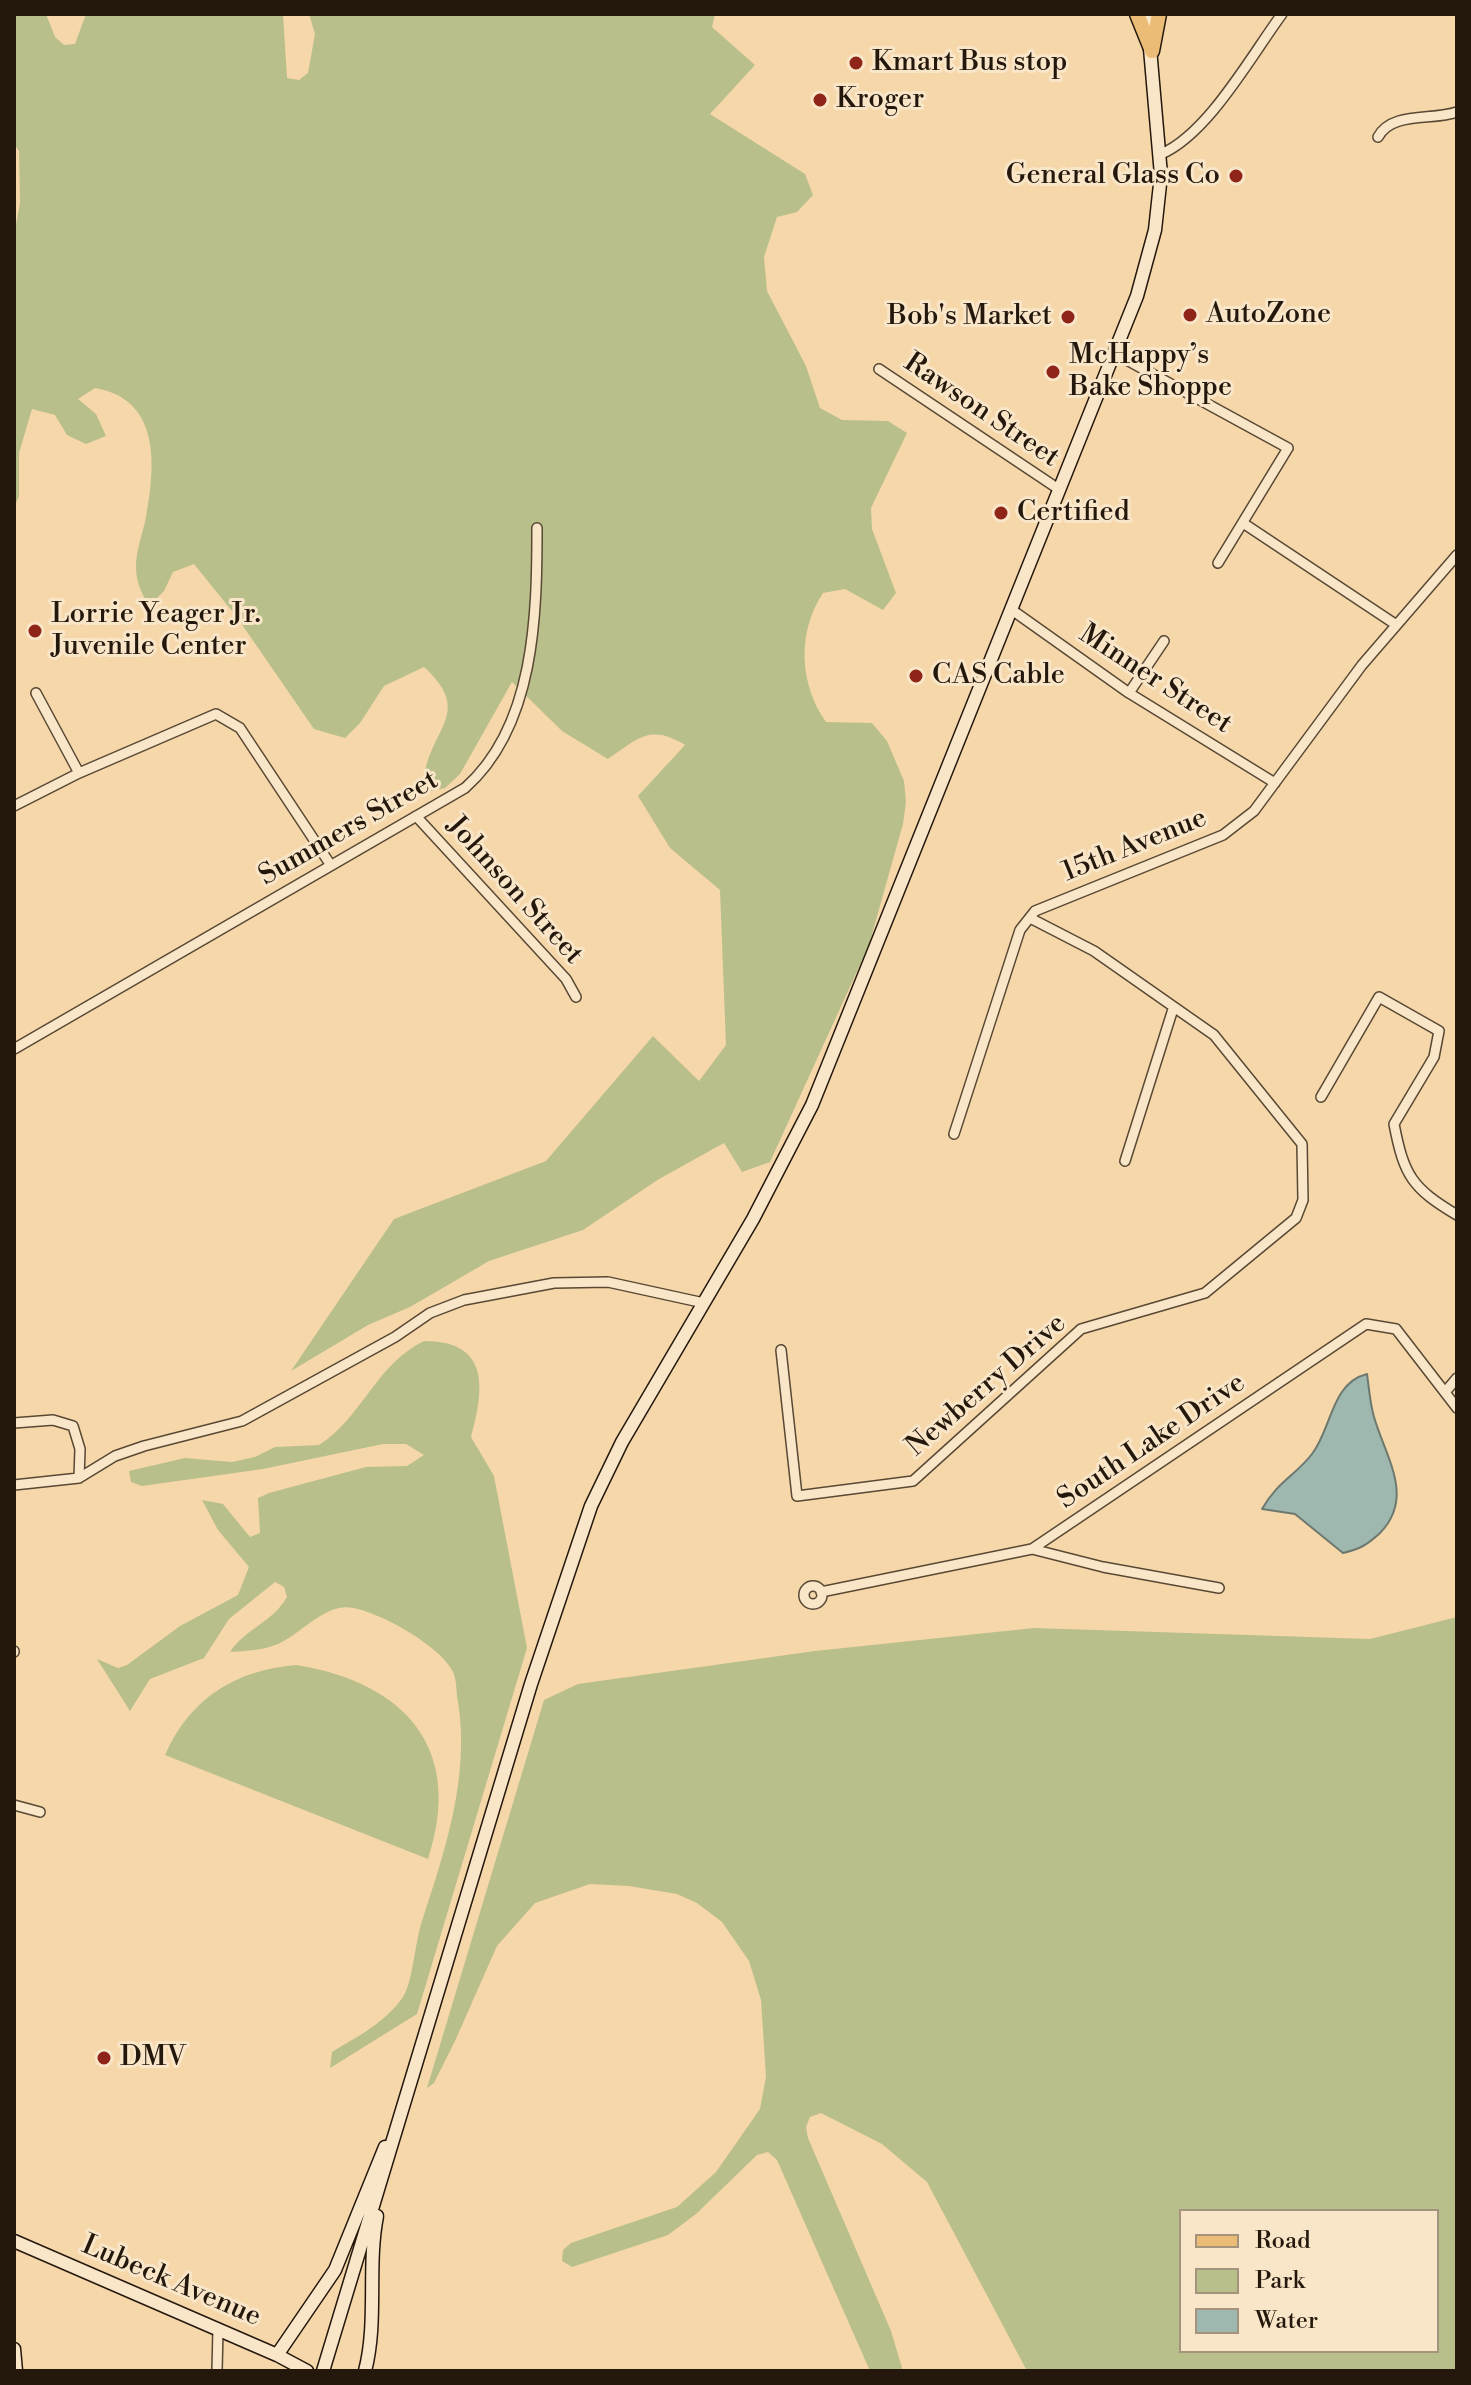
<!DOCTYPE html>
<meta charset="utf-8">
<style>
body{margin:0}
#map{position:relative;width:1471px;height:2385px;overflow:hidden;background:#f6d7aa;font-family:"Libre Bodoni",serif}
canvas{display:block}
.frame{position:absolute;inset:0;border:16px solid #24180d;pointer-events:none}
.legend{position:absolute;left:1179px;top:2209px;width:260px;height:144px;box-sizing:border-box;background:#f9e5c8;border:2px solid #a4937d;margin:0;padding:10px 14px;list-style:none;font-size:24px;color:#24180d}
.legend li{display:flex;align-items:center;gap:16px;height:40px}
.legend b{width:40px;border:2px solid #a4937d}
</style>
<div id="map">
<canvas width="1471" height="2385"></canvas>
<div class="frame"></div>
<ul class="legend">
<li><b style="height:10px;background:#ebbc75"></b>Road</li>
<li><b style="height:22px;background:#b8bf8b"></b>Park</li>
<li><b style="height:22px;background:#9eb8af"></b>Water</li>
</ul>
</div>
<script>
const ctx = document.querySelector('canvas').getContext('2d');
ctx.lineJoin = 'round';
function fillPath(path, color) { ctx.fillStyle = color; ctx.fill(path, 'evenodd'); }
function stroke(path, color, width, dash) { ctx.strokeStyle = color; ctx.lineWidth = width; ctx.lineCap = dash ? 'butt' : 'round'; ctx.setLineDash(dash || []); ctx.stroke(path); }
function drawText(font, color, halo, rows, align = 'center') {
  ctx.font = font + ' "Libre Bodoni",serif'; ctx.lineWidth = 6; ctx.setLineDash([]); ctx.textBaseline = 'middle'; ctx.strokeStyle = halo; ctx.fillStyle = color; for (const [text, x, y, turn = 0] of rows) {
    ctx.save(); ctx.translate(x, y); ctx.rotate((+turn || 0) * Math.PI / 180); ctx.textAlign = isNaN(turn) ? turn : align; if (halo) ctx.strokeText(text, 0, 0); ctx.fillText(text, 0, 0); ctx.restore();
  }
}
fillPath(new Path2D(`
 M14,14H46L55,37L64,45L75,44L86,14H283L287,78L299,80L308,73L315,34L309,14H715L712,27L755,65L710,114L805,174L813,195L797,212L777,217L764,257L767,291L806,366L820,408L842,420L888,421L907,433L871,508L872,529L896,593L883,610L845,589L823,593C797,632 799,684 826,722L872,723L887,741L904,781L906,802L903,824L869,945L770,1162L742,1172L724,1143L659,1179L583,1230L489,1261L410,1307L368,1325L291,1371L394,1219L546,1161L653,1036L699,1081L726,1045L720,890L670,848L638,796L685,745C650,724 639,738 608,759L562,731L512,682L460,774L445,788L425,792C425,785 424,775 426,767C437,725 470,709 424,667L384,686L360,723L345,738L314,729L236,616L194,564L173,572L164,591L149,606C141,592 136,582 136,566C136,550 143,533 146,517C156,464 160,399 95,388L78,399L96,414L106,436L86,444L67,435L55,415L32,409L19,453V496L14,508V235L20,203L19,151L14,144Z
 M424,1341C489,1341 485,1387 471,1437L494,1476L527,1648L417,2014L330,2068L332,2052C358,2036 385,2023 403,1997C413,1982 415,1941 422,1921C445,1851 470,1777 458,1702C456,1694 457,1680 453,1672C441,1646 381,1613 353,1608C326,1602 301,1634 278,1644C263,1650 247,1651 230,1652C245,1629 273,1622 287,1597L284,1587L275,1582L229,1619L204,1658L150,1679L130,1711L97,1659L118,1668L127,1665L180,1626L238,1595L249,1567L218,1530L202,1500L223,1504L250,1537L260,1533L258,1498L269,1493L366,1467L407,1466L424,1455L406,1444H383L263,1469L142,1486L131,1482L129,1471L185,1458L232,1462L255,1457L275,1447L319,1445C363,1417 375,1365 424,1341Z
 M1457,1617V2371H1027L927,2182L882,2144L821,2113L810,2117L806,2127L808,2138L891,2331L903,2371H870L777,2160L768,2152L757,2155L696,2214L668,2235L572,2267L562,2261L563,2250L571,2243L677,2207L716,2172L760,2109L766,2077L761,2000L749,1961L722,1922L697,1903L677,1894L629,1886L590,1884L535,1903L497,1946L455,2041L434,2083L427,2088L544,1700L578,1684L815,1651L1034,1628L1370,1639ZM1181,2211H1437V2351H1181Z
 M296,1665C404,1682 465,1748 428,1859L165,1755C190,1698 236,1670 296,1665Z`), '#b8bf8b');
const water = new Path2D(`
 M1367,1374C1369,1388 1370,1403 1374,1417C1386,1458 1415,1497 1380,1533C1367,1545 1360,1549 1343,1553L1295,1514L1262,1509C1277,1482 1296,1475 1312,1454C1332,1428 1331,1383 1367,1374Z`);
fillPath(water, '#9eb8af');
stroke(water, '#6d786e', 2);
const street = new Path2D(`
 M1378,137C1392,111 1432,121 1457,112
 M1161,154C1208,134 1251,56 1282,14
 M1114,353L1288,448L1218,563
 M879,369L1060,490
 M1243,523L1395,624
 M1012,610L1129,693L1275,783
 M36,693L79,773
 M1129,693L1164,641
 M14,806L79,773L216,714L240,728L330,864
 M416,816L566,979L576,997
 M14,1049L465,788C535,726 537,615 537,528
 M1321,1097L1379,997L1439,1031L1434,1057L1394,1124C1404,1176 1412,1188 1457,1215
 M954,1134L1020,930L1035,911L1223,835L1254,811L1362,665L1457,555
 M1125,1161L1173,1009
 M781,1350L797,1496L913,1481L1081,1329L1205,1293L1296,1218L1303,1200L1302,1144L1214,1035L1094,951L1030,918
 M1446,1391L1457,1378
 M14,1423L53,1420L73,1426L80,1449L79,1478
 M14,1485L79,1478L115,1456L144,1446L242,1421L395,1337L430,1313L464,1300L554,1283L608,1282L704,1303
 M1032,1549L1103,1567L1219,1588
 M804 1595a9 9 0 1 1 18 0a9 9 0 1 1-18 0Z
 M821,1592L1032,1549L1366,1324L1396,1329L1457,1408
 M14,1651V1652
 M14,1805L40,1812
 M217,2371L218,2329`);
const secondary = new Path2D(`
 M14,2241L277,2355L307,2371
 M14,2349L16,2371
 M277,2355L335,2270L385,2147
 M323,2371L531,1684L591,1506L622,1442L753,1219L812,1105L1137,296L1155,230L1161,175L1147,14
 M365,2371C378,2321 367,2267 377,2216`);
const primary = new Path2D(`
 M1137,14L1152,51
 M1152,51L1159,14`);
stroke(street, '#584834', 12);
stroke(secondary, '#24180d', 15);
stroke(primary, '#24180d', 17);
stroke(street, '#f9e5c8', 9);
stroke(secondary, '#f9e5c8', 12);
stroke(primary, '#ebbc75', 14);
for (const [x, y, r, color] of [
 [856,63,8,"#8f2418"],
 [820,100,8,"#8f2418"],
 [1236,176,8,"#8f2418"],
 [1190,315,8,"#8f2418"],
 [1068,317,8,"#8f2418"],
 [1053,372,8,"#8f2418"],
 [1001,513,8,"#8f2418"],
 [35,631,8,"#8f2418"],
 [916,676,8,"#8f2418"],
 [104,2058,8,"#8f2418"]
]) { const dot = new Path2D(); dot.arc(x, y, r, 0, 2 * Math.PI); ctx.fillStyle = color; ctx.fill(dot); stroke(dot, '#f9e5c8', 3); }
drawText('28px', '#24180d', '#f9e5c8', [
 ["Kmart Bus stop",872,63],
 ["Kroger",836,100],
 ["General Glass Co",1220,176,"right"],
 ["AutoZone",1206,315],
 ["Bob's Market",1052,317,"right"],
 ["McHappy’s",1069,356],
 ["Bake Shoppe",1069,388],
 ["Certified",1017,513],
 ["Lorrie Yeager Jr.",51,615],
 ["Juvenile Center",51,647],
 ["CAS Cable",932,676],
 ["DMV",120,2058]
], 'left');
drawText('28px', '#24180d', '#f9e5c8', [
 ["Rawson Street",981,411,34],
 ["Minner Street",1155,680,33],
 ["Summers Street",349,829,-30],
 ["15th Avenue",1135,846,-22],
 ["Johnson Street",514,891,48],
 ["Newberry Drive",987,1386,-41],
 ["South Lake Drive",1152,1442,-34],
 ["Lubeck Avenue",171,2282,23]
]);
</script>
